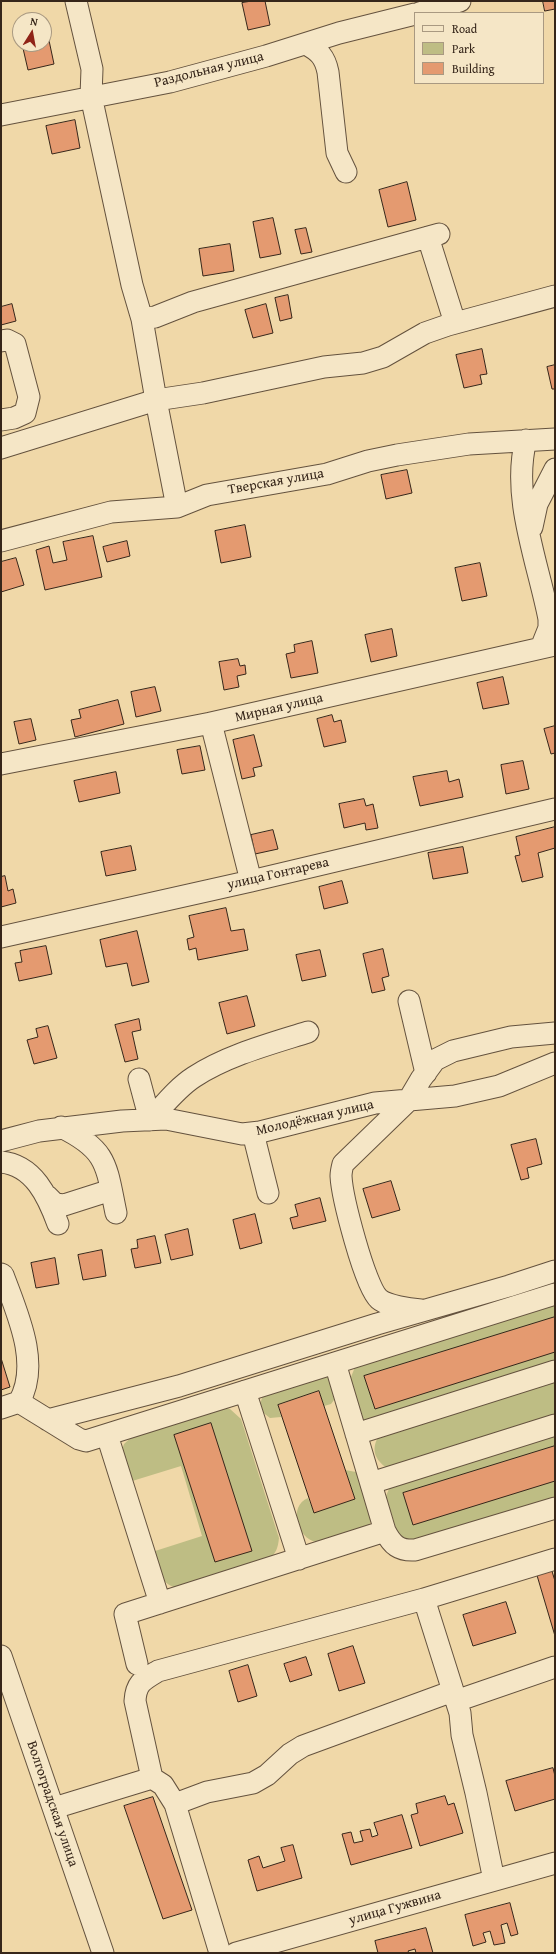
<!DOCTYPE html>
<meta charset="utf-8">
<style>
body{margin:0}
#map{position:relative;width:556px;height:1954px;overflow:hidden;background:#f0d8a8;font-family:"Gentium Book Plus",serif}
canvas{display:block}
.frame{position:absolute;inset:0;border:2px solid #36261a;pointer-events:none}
.legend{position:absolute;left:414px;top:12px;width:130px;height:72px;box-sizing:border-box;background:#f5e6c6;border:1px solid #a99981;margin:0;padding:5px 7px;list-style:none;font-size:12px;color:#36261a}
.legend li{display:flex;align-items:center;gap:8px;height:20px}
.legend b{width:20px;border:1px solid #a99981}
.north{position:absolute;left:12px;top:12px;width:40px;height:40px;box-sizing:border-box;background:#f5e6c6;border:1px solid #a99981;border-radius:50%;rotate:11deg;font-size:11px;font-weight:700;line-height:16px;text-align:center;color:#36261a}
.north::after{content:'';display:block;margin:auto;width:14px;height:18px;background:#8f2418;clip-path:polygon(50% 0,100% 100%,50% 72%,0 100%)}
</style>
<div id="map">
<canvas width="556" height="1954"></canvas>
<div class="frame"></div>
<ul class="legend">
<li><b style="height:5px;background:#f5e6c6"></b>Road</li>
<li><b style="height:11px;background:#bebd84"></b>Park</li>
<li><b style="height:11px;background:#e49a70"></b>Building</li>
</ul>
<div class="north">N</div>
</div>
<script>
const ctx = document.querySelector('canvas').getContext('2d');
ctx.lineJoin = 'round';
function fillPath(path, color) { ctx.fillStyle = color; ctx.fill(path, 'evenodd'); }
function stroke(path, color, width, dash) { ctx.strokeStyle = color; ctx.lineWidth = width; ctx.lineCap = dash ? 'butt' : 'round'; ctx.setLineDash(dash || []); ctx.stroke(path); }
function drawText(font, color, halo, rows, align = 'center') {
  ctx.font = font + ' "Gentium Book Plus",serif'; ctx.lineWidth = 3; ctx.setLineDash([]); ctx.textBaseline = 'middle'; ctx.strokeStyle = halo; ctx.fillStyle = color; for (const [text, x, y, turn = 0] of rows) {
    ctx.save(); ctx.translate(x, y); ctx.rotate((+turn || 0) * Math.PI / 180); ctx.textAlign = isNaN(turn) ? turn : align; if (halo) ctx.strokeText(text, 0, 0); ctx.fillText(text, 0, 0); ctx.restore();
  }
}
fillPath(new Path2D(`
 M555,1301V1367L368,1422L361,1418L349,1382L355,1367Z
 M325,1376L331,1380L337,1396L331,1404L324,1406L319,1391L278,1405L281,1417L270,1418L261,1411L260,1404L263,1395Z
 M555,1377V1421L387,1468C375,1460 371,1450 378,1437Z
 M223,1407L230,1409L241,1419L279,1538C278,1548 276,1553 269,1560L181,1589C159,1585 159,1571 152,1552L202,1536L181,1466L129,1482L122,1450L124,1444L136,1433Z
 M555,1429V1499L412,1543L398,1535L386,1496L391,1484Z
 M345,1470L356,1472L362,1475L373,1519L368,1526L316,1542C297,1538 288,1506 308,1498L314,1512L355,1499Z`), '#bebd84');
const building = new Path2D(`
 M252,1H265L270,25L248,30L242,3Z
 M543,1H555V9L545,11Z
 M44,31H47L54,64L28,70L22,44H44Z
 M75,120L80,148L52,154L46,126Z
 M407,182L416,220L388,227L379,190Z
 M273,218L281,254L260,258L253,222Z
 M306,228L312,252L301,254L295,230Z
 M230,244L234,271L203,276L199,249Z
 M288,295L292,318L280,321L275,298Z
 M12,304L16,321L1,325V307Z
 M266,304L273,333L253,338L245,310Z
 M482,349L487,374L480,375L482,384L464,388L456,355Z
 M555,365V389H552L547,367Z
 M407,470L412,493L386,499L381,475Z
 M245,525L251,557L221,563L215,531Z
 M93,536L102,577L45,590L36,550L49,546L53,563L67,560L63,542Z
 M127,541L130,556L107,562L103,547Z
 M16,558L24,585L1,592V562Z
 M480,563L487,596L462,601L455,568Z
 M392,629L397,656L371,662L365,635Z
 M312,641L318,673L291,678L286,654L295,652L294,645Z
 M238,659L240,666L245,665L246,674L237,676L239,687L224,690L219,662Z
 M503,677L509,704L483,709L477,683Z
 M155,687L161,711L136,717L131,692Z
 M118,700L124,724L75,737L71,720L81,718L79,710Z
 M332,715L334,722L341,720L346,742L324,747L317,719Z
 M31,719L36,740L19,744L14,722Z
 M555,726V753L551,754L544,729Z
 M254,735L262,766L253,768L255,776L242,779L233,740Z
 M200,746L205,770L182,774L177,750Z
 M523,761L529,789L506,794L501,765Z
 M447,771L449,782L459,779L463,797L420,806L413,777Z
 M116,772L120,793L79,802L74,781Z
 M364,799L366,806L373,804L378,828L366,830L365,823L344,828L339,804Z
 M555,827V848L538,853L543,877L522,882L515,856L520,855L516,837Z
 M273,830L278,849L255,854L251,835Z
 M131,846L136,870L106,876L101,852Z
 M463,847L468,873L433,879L428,853Z
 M5,876L8,891L13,889L16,903L1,907V877Z
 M342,881L348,903L324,909L319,887Z
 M226,908L231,931L244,929L248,950L198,960L196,948L189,950L187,939L194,937L189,916Z
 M137,931L149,982L132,986L127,963L106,967L100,940Z
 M46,946L52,974L19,981L15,963L22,962L20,951Z
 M383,949L389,976L382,978L385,990L372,993L363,954Z
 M320,950L326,976L302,981L296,955Z
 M247,996L255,1026L227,1034L219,1003Z
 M139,1019L141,1030L132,1032L138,1059L125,1062L115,1025Z
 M48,1026L57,1058L34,1064L27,1040L38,1037L36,1029Z
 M536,1139L542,1164L527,1168L529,1178L521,1180L511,1145Z
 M391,1181L400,1210L372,1218L363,1189Z
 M320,1198L326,1221L293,1229L290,1218L298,1216L295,1205Z
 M255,1214L262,1243L240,1249L233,1220Z
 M188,1229L193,1255L171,1260L165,1235Z
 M155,1236L161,1263L135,1268L131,1249L138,1248L137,1240Z
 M102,1250L106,1276L83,1280L78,1255Z
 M55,1258L59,1284L36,1288L31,1263Z
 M555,1317V1352L375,1409L364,1376Z
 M1,1358L10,1387L1,1390Z
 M319,1391L355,1499L314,1513L278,1405Z
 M211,1423L252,1551L215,1562L174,1435Z
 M555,1446V1481L413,1525L403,1493Z
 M551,1568L555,1581V1636L536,1572Z
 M506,1602L516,1633L473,1646L463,1615Z
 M353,1646L365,1683L339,1691L328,1654Z
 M306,1657L312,1675L290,1682L284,1664Z
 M248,1665L257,1696L238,1702L229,1671Z
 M553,1768L555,1776V1799L515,1811L506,1781Z
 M445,1796L448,1805L454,1803L463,1833L420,1846L411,1815L418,1813L416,1804Z
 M153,1797L192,1910L163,1919L124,1806Z
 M402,1815L412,1848L351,1865L342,1834L351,1832L354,1843L363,1841L360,1831L370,1829L372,1837L378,1835L374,1823Z
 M293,1845L302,1878L257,1891L248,1860L259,1856L263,1868L285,1861L281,1848Z
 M510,1903L518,1934L511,1936L507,1923L501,1925L505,1943L494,1945L490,1931L483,1933L486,1942L473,1946L465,1915Z
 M426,1928L433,1953H416L415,1949L408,1951L409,1953H378L375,1941Z`);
fillPath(building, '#e49a70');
stroke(building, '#36261a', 1);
const minor = new Path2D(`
 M76,1L92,69L91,96L132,285L142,319
 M419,13L460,1
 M306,44C319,51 325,57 328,72L337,153L346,172
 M1,115L170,82L266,56L339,33L415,14
 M428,237L455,323
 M1,341L7,340L15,344L29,397L25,413L14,418L1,420
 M526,440C511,497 538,562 549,619V628L541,648
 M1,448L156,400L142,319L155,317L193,302L439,234
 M177,507L156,400L203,393L324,367L363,363L383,357L425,333L448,325L555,296
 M532,527L537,504L555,469
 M1,541L111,512L177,507L207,495L327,474L368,461L397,455L469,444L555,439
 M211,723L251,881
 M1,764L211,723L555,645
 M1,937L251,881L555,809
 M409,1001L426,1073
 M139,1079L150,1120C164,1105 177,1088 194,1077C228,1055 270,1044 308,1032
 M61,1127C108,1150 106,1165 116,1213
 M253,1133L268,1193
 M1,1141L39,1131L122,1121L166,1119L242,1134L260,1132L375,1103L455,1096L499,1086L555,1063
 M1,1162C34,1165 48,1197 58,1224
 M47,1196L55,1204L64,1205L111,1190
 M1,1274L3,1275C17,1313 41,1364 19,1402L1,1408
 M421,1310C410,1309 387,1306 379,1299C365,1287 342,1197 341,1176C341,1172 342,1168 343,1164L408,1101L421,1079L435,1060L453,1051L511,1037L555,1033
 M335,1363L385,1531
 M245,1391L299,1559
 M19,1402L79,1439L86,1441L555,1294
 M48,1420L179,1386L377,1324L509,1286L555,1271
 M356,1434L555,1371
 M107,1435L160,1603
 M371,1483L555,1425
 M424,1599L460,1713L462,1735L476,1793L494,1880
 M1,1656L103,1953
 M137,1664L125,1614L385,1531C392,1545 399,1551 415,1550L555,1508
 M456,1701L555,1667
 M152,1778L163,1785L175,1804L220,1953
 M175,1804L207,1792L253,1783L267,1775L290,1754L303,1746L453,1691
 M54,1808L152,1778L135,1701C136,1683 143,1680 158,1671L424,1599L555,1559
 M236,1953L555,1863`);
stroke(minor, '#64523e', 23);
stroke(minor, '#f5e6c6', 21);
drawText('14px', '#36261a', '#f5e6c6', [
 ["Раздольная улица",209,70,-14],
 ["Тверская улица",276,482,-10],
 ["Мирная улица",279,708,-13],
 ["улица Гонтарева",278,874,-13],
 ["Молодёжная улица",315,1118,-13],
 ["Волгоградская улица",52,1804,71],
 ["улица Гужвина",395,1908,-16]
]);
</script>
